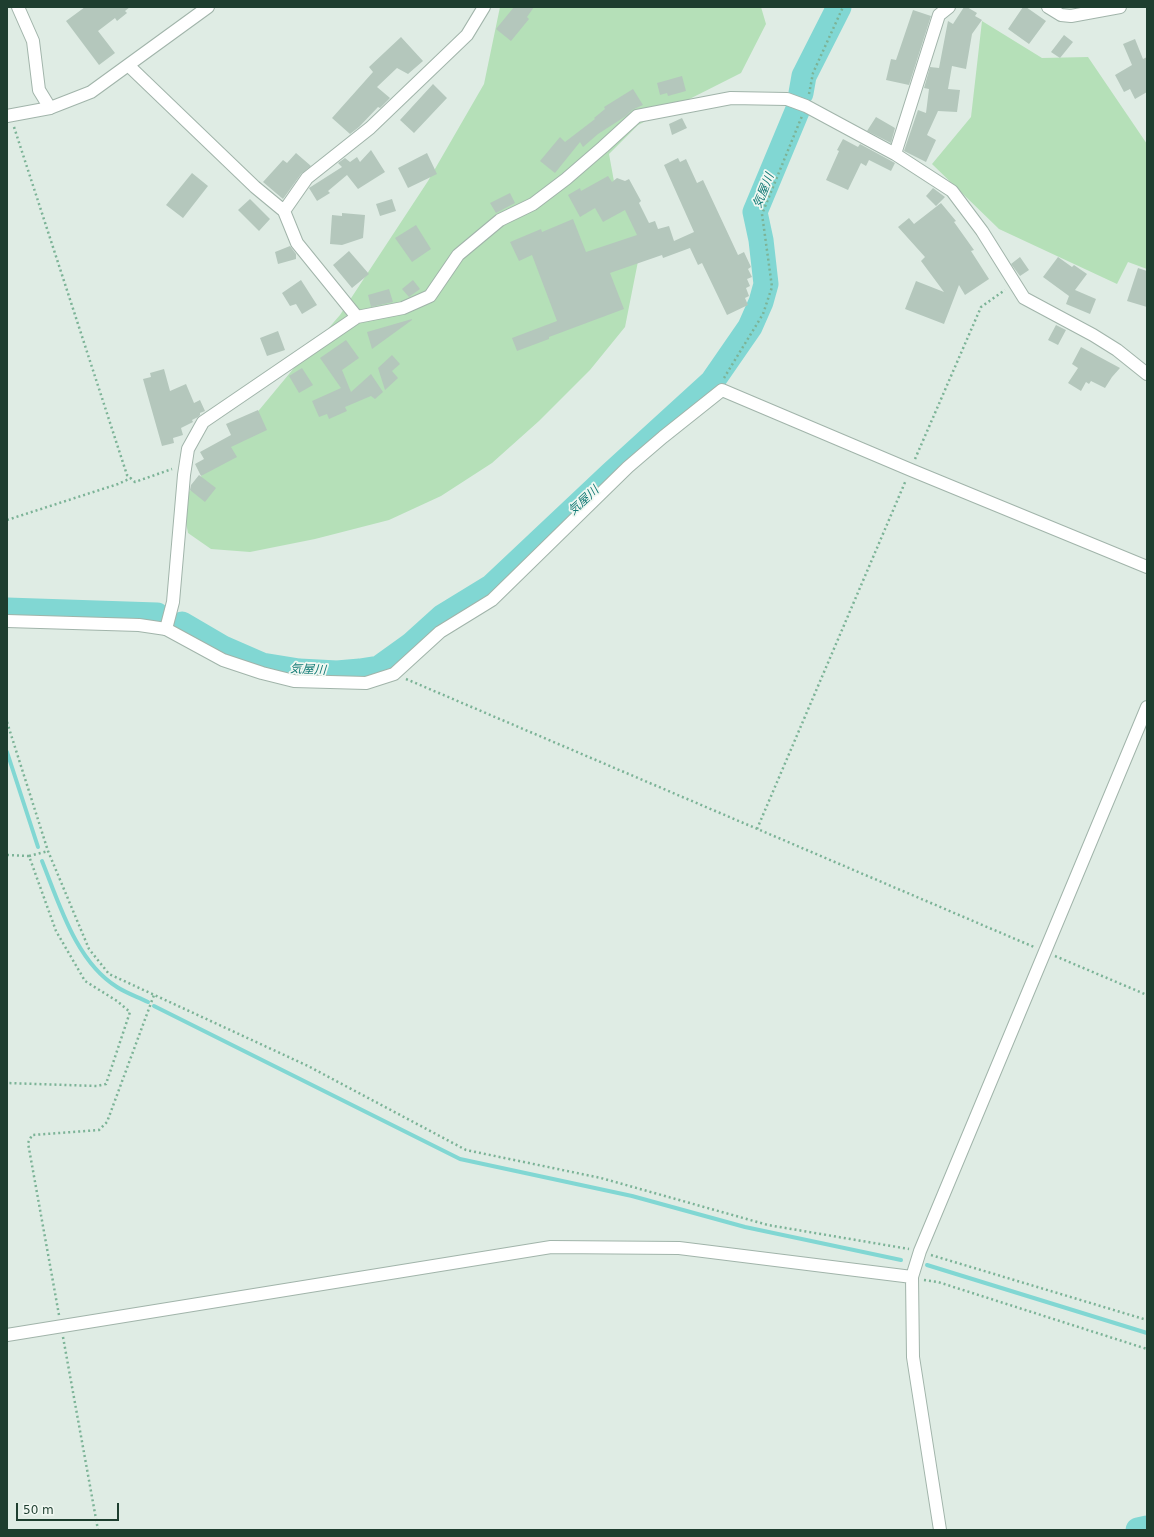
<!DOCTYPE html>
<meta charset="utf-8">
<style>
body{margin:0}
#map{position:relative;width:1154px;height:1537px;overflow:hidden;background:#dfece4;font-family:"DejaVu Sans",sans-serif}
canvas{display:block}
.frame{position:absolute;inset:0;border:8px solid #1e3e2f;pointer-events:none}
.scale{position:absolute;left:16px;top:1503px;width:103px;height:18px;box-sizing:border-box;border:2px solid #1e3e2f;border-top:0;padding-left:5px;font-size:12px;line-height:14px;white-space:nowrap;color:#1e3e2f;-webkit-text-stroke:3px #f0f8f2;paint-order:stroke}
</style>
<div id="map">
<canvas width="1154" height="1537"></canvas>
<div class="frame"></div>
<div class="scale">50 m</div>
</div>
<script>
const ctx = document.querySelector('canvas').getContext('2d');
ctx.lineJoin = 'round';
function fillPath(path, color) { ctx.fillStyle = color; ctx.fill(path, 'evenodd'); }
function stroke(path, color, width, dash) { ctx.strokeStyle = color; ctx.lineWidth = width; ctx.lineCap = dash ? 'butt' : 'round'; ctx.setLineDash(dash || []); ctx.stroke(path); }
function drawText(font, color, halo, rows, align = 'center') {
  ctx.font = font + ' "DejaVu Sans","Noto Sans JP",sans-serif'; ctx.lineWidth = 3.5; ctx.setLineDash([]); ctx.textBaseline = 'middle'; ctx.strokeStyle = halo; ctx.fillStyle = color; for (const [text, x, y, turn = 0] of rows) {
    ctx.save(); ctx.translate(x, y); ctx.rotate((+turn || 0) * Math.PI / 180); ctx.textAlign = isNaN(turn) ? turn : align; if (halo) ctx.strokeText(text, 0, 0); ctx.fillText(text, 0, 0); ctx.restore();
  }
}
fillPath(new Path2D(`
 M500,7H761L766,24L741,73L638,125L609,154L615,187L643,236L625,327L590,370L539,421L492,463L441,496L389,520L315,539L250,552L211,549L188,533L182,501L214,460L260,409L294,368L340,315L428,181L484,84Z
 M982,21L1042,58L1088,57L1147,144V269L1128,262L1117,284L999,229L932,164L971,117Z`), '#b5e0b8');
stroke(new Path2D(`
 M7,752L38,847
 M42,861C59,903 76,962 117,987C126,993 138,997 148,1002
 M154,1006L460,1159L632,1196L745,1227L901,1260
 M927,1265L1147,1333`), '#81d7d3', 4);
stroke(new Path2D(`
 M801,93L804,76L839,7
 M7,610L157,615
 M182,624L223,648L262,665L299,671L337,673L360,671L379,668L411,645L442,617L491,587L611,474L712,382L750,327L761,302L766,284L761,240L755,212L798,109
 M1138,1530L1147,1528`), '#81d7d3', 25);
fillPath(new Path2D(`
 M85,7H130L125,11L127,13L117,21L115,18L98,31L115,53L99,65L66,21Z
 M514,7H534L527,17L529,19L511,41L496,29Z
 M964,7H967L977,13L975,16L982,20L972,34L966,69L952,66L948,89L960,90L957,112L938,111L927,135L936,140L926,162L904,151L918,110L926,113L929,89L924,88L930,67L939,68L948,21L953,24Z
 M1023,7H1026L1046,21L1029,44L1008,29Z
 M913,10L931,16L909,85L886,80L891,59L896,60Z
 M1064,35L1073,42L1060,58L1051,52Z
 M401,37L423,61L408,74L397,68L377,87L390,98L380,108L378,107L359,127L350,134L332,118L373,72L369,67Z
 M1135,39L1143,59L1147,57V92L1135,99L1130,89L1124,92L1115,75L1132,65L1123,44Z
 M682,76L686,91L668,96L667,93L660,95L657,83Z
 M433,84L447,98L414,133L400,120Z
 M633,89L643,105L632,110L626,116L598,134L583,147L580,142L555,173L540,161L560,137L565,142L595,119L594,118L605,109L604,107Z
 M876,117L895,128L891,143L867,131Z
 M682,118L687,128L672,135L669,124Z
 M843,139L858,147L860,144L895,163L891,171L869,160L866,166L861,163L848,190L826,180L839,151L837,150Z
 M371,150L385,172L358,189L347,175L328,191L330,193L317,201L309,188L342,167L338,163L345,158L350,162L357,157L360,162Z
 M296,153L311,166L301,174L283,199L263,182L283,160L287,163Z
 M427,153L437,174L408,188L398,168Z
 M678,158L680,162L686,159L697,183L703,180L738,255L744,252L751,267L748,269L752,277L747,279L750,286L746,288L749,296L745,298L748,305L727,315L702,263L698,265L690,248L663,258L662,255L610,273L624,309L549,337V339L517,351L512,338L557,321L532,255L519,261L510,242L541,229L542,232L573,219L586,252L637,235L625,210L603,222L595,208L580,217L568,195L580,188L581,191L608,176L612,182L617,178L625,181L629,179L641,201L639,203L649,223L655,221L658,229L669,226L674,241L694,232L664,165Z
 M192,173L208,186L183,218L166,205Z
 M933,188L945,197L936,206L926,196Z
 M510,193L515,203L496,213L490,203Z
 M250,199L270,219L259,231L238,210Z
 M392,199L396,211L380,216L376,204Z
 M941,203L956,221L954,222L974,250L971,251L989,279L965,295L959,285L944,324L905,309L916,281L944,292L921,261L925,257L898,227L909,218L914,224Z
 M342,213L365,215L363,238L342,245L330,244L332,215L342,216Z
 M416,225L431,249L412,262L395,238Z
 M290,246L296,254V259L278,264L275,252Z
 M349,251L369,274L352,288L333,265Z
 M1020,257L1029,270L1020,276L1011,264Z
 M1058,257L1072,267L1074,265L1087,274L1075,290L1096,299L1090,314L1066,304L1069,296L1043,277Z
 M1138,268L1147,271V307L1127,301Z
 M301,280L317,305L302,314L296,304L290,306L282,293Z
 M413,280L420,289L409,297L402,289Z
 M389,289L393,302L371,307L368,295Z
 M412,319V320L372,349L367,332Z
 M1056,325L1066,330L1058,345L1048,340Z
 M278,331L285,350L267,356L260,338Z
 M346,340L359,358L342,370L351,392L371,374L383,392L375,399L371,396L345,407L347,411L329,419L327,414L319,417L312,401L341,388L320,358Z
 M1081,347L1120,368L1112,377L1105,388L1091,381L1089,384L1086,382L1081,391L1068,383L1078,368L1072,364Z
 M392,355L400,364L392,371L398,378L385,390L378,368Z
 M302,368L313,385L299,393L289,376Z
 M164,369L170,391L186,384L194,403L200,400L205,411L200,413V415L198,417L192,420L193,422L181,428L183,435L173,438L174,443L162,446L143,379L151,377L150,373Z
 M258,410L267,430L231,447L237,457L201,476L195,464L204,459L200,452L231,435L226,424Z
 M199,475L216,488L205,502L190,490L191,485Z`), '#b4c7bc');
const minor = new Path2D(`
 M18,7L33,41L39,90L50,108
 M1048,7L1061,15L1071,16L1120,7
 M129,66L255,187L284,211L297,243L357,317
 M895,154L939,15L949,7
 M284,211L307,178L370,128L467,35L484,7
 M1147,374L1117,350L1093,335L1024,298L982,231L952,191L895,154L806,106L787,99L731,98L637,116L603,147L566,179L533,204L500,220L458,255L430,296L403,308L357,317L203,422L188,449L184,475L173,602L166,629L223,660L262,673L294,681L366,683L394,674L440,632L492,600L628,467L663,437L722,390L911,470L1147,567
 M912,1277L913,1357L940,1530
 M7,1335L551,1247L679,1248L912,1277L920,1251L1147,707`);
const tertiary = new Path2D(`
 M7,116L50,108L91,92L208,7
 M7,621L139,625L166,629`);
stroke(minor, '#a1b4aa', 14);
stroke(tertiary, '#a1b4aa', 14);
stroke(new Path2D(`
 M809,94L813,73L843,7
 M14,127L127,475L135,482L172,469
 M724,378L763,314L772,287L762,214L802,116
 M915,459L981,307L1005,290
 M7,520L118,484L131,478
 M406,679L1034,947
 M7,722L48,851L89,949L109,974L308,1066L466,1150L601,1178L768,1225L909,1249
 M757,829L906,480
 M7,855L29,856L56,931L85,981L117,1001L130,1012L106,1084L97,1086L7,1083
 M29,856L48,851
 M1055,956L1147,995
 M931,1255L1147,1320
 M924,1280L938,1282L1147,1349
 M59,1315L28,1143L32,1135L99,1130L107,1122L154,995
 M63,1337L98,1530`), '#7cb397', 2.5, [2, 3]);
stroke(minor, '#fff', 12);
stroke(tertiary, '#fff', 12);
drawText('italic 12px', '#137a76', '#f0f8f2', [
 ["気屋川",764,191,-68],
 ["気屋川",584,501,-43],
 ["気屋川",308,670,3]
]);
</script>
